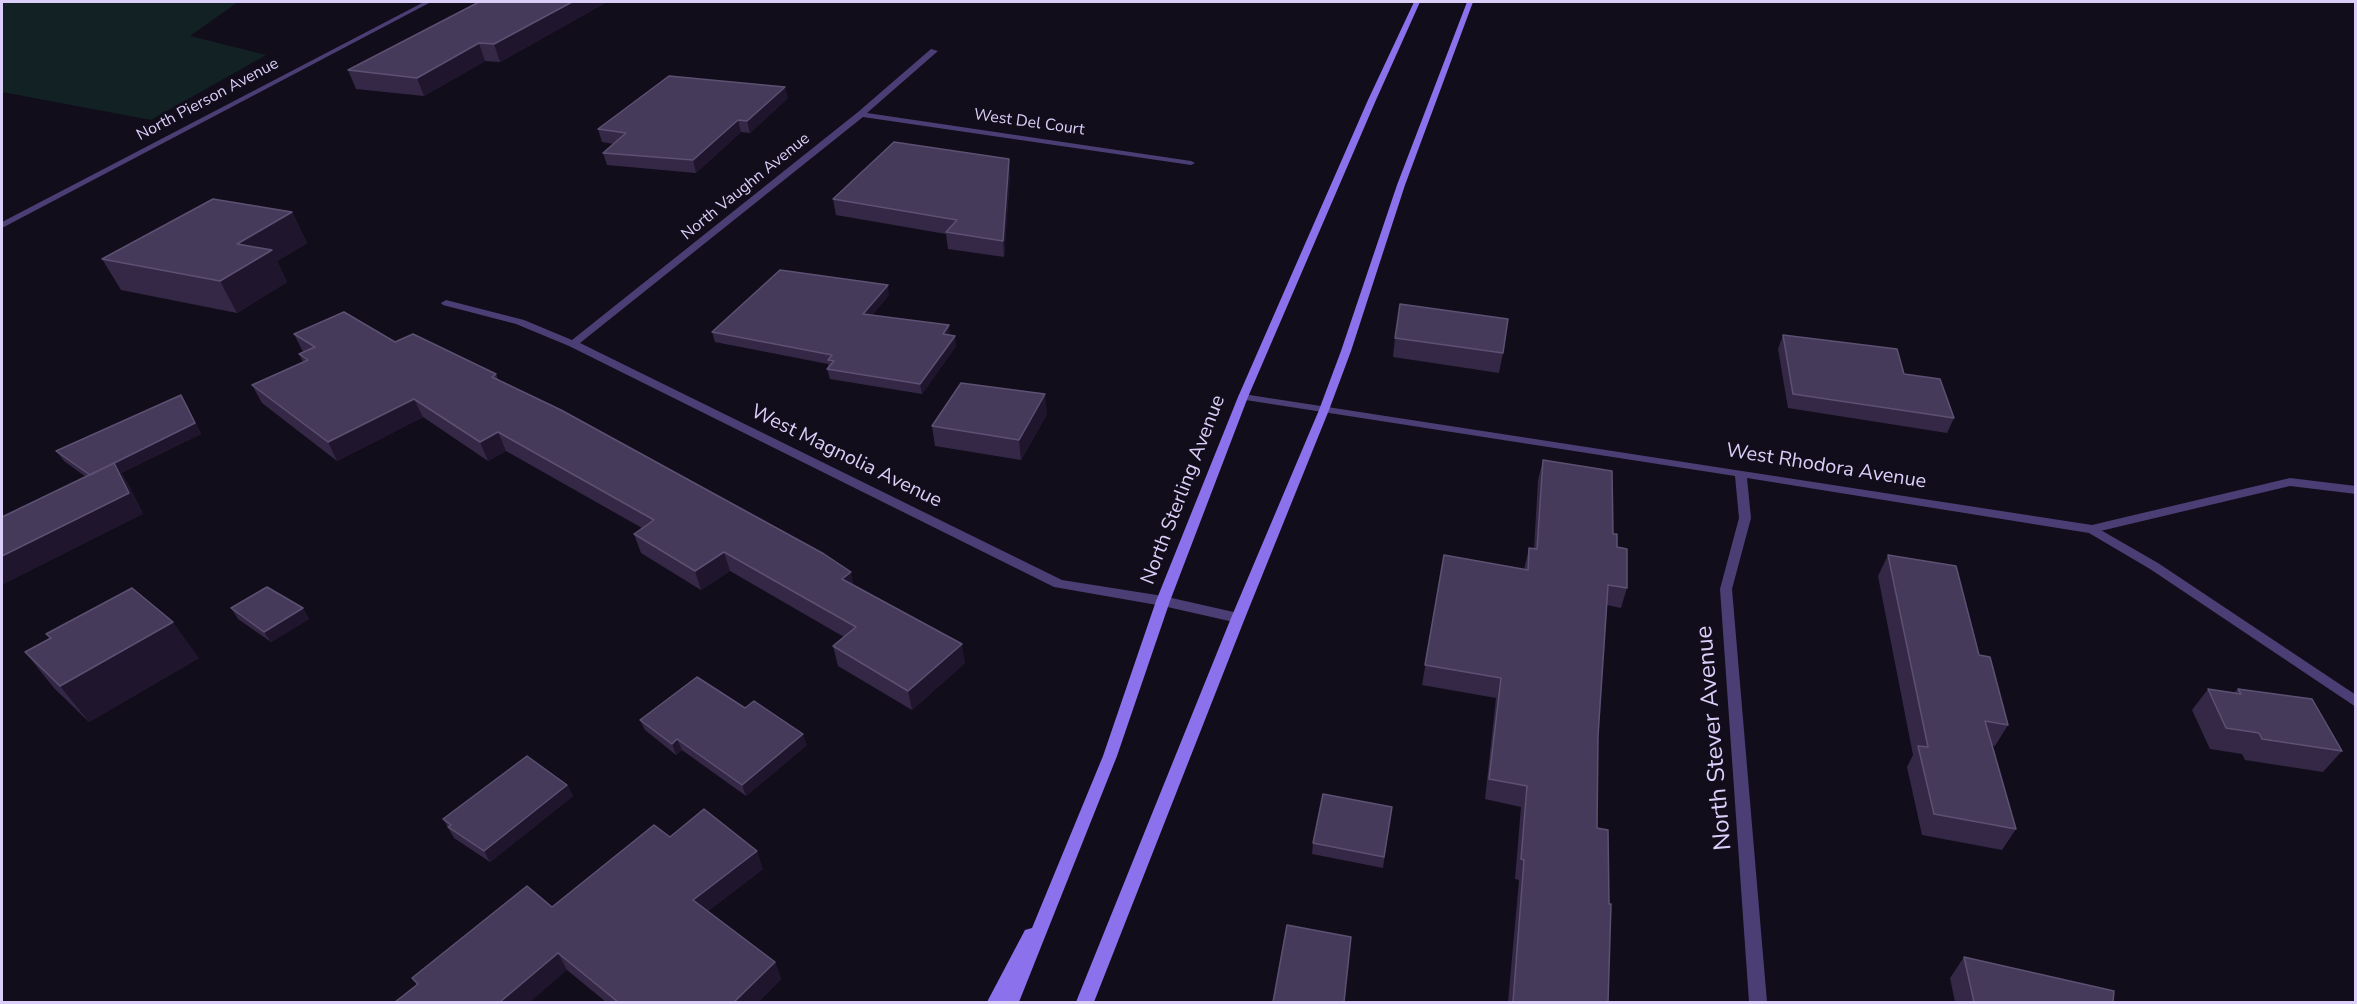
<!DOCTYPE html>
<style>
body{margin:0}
#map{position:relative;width:2357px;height:1004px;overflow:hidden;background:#120d1b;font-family:"Nunito Sans",sans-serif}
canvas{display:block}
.frame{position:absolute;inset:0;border:3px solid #dbcef9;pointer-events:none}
</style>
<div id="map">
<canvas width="2357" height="1004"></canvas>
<div class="frame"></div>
</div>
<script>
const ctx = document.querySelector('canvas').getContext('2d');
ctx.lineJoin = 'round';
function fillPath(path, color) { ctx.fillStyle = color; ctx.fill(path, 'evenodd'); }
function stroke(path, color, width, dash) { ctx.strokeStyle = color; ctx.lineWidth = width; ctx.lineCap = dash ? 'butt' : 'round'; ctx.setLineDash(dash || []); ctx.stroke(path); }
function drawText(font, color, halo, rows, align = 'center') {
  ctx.font = font + ' "Nunito Sans",sans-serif'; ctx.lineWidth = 6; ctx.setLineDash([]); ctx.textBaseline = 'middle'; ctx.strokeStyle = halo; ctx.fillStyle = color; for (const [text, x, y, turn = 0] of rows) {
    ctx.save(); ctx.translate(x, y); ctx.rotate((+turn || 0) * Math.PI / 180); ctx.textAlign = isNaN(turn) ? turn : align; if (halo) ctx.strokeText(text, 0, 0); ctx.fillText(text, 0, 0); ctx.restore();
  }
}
fillPath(new Path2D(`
 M2,2H238L190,36L266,55L151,120L2,92Z`), '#112124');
fillPath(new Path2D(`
 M2290,478L2356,486V494L2290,486L2092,533L2086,529L2092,525Z`), '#4b3e74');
fillPath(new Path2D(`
 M424,2H431L2,228V222Z
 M931,49L938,51L867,113L1191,161L1195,163L1191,165L863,117L580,343L1062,580L1163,596L1238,613L1243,615L1245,618L1243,621L1238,623L1163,606L1054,587L569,346L516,324L443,305L441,303L446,300L524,320L572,340L858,112Z
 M1243,394L2092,525L2158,563L2356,695V707L2150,569L2089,533L1747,478L1751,518L1732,589L1767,1002H1749L1720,589L1739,518L1735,476L1239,399L1238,397L1239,395Z`), '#4b3e74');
fillPath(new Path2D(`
 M1414,2H1420L1376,100L1248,397L1170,601L1117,756L1019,1002H987L1025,930L1032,928L1103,756L1156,601L1238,397L1368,100Z
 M1467,2H1473L1405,185L1351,351L1329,410L1245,618L1094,1002H1076L1231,618L1319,410L1341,351L1397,185Z`), '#8c71ec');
fillPath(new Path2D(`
 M479,2H607L500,62L485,61L424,96L356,89L348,70Z
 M788,98L750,133L741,132L696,173L607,165L603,153L614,144L602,142L598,129Z
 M1010,175L1004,257L948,249L946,234L836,215L833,199Z
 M292,212L307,243L277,261L287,282L237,313L121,290L102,259Z
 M889,295L872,315L950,336L956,346L922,394L830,379L827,369L829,368L828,364L715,342L712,332Z
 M294,334L395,342L496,374L498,380L854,586L965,663L912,710L838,666L833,646L844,637L730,571L701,590L641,553L634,534L642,528L506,451L488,461L423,417L337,461L262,403L252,385L303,362L299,354L303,352Z
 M1783,335L1904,374L1954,418L1947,433L1788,408L1778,349Z
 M1395,338L1503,353L1499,373L1393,357Z
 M187,405L201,434L121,473L128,484L143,514L86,477L64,461L56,451Z
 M1047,414L1021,460L935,446L932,426Z
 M1543,460L1613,534L1627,588L1621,608L1607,605L1598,736L1597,828L1608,1002H1508L1519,880L1515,879L1521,807L1485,799L1496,698L1422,685L1444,555L1524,569L1529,548L1534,549L1538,480Z
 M1888,555L1979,655L2008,725L1995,746H1993L2016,829L2002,850L1922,835L1907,767L1913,755L1878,576Z
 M231,608H303L309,619L271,642L238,619Z
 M46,634L199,658L89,722L54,688L25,652L50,638Z
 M2208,689L2234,693L2238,689L2342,751L2323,772L2245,760L2242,754L2210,749L2192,710Z
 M745,708L807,745L746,796L682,750L676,755L645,730L640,720Z
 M567,785L573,796L490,862L454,838L443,819Z
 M1392,807L1383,868L1312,854L1313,843Z
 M670,837L763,869L708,911L775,962L781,979L758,1002H606L567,970L417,985L412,978L552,907Z
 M1964,957L2113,1002H1955L1950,978Z`), '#342846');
fillPath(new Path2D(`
 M572,2H607L500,62L494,44Z
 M479,43L485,61L424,96L417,78Z
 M785,87L788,98L750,133L747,121Z
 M738,120L741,132L696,173L693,160Z
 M1009,159L1010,175L1004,257L1003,241Z
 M292,212L307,243L277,261L287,282L237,313L220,281L237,244Z
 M888,285L889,295L865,323L863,314Z
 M949,325L950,335L943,334Z
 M955,336L956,346L922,394L920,384Z
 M1045,394L1047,414L1021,460L1019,440Z
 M181,395L187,405L201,434L121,473L128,484L143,514L2,585V556L90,475Z
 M414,399L423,417L337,461L328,442Z
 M498,432L506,451L488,461L480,442Z
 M724,552L730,571L701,590L695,571Z
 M851,572L855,591L842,579Z
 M303,608L309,619L271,642L264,632Z
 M173,622L199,658L89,722L60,686Z
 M962,644L965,663L912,710L908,691Z
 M803,734L807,745L746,796L742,785Z
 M677,739L682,750L676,755L672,744Z
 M567,785L573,796L490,862L484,851Z
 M757,851L763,869L700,917L693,900Z
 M558,953L567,970L530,1002H500Z
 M775,962L781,979L758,1002H734Z`), '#1f162d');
const building = new Path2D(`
 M479,2H572L494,44L479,43L417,78L348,70Z
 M669,76L785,87L747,121L738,120L693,160L603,153L626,133L598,129Z
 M894,142L1009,159L1003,241L946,232L957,220L833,199Z
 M213,199L292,212L237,244L272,250L220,281L102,259Z
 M780,270L888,285L863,314L949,325L943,334L955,336L920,384L827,369L834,361L828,360L832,355L712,332Z
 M1400,304L1508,319L1503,353L1395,338Z
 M344,312L395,342L413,334L496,374L492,377L561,410L824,554L851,572L842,579L962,644L908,691L833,646L856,627L724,552L695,571L634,534L654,520L498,432L480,442L414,399L328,442L252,385L308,360L299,354L315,347L294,334Z
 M1783,335L1897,349L1904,374L1940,379L1954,418L1793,394Z
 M961,383L1045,394L1019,440L932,426Z
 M181,395L195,423L90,475L56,451Z
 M1543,460L1612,471L1613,534H1617V547L1627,549V588L1608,585L1598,736L1597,828L1608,830L1609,904H1611L1608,1002H1513L1524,860L1521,859L1527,786L1489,779L1501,678L1425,665L1444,555L1528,570L1529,548L1537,549Z
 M114,463L129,493L2,556V517Z
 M1888,555L1956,566L1979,655L1990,657L2008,725L1985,721L2016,829L1934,814L1918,746L1928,747Z
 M267,587L303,608L264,632L231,608Z
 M132,588L173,622L60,686L25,652L51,638L46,634Z
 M697,677L745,708L754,701L803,734L742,785L677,739L672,744L640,720Z
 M2208,689L2241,694L2238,689L2312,699L2342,751L2262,739L2259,733L2226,728Z
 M527,756L567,785L484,851L448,827L451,825L443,819Z
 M1323,794L1392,807L1384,857L1313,843Z
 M704,809L757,851L693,900L775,962L734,1002H618L558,953L500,1002H395L418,984L412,978L527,886L552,907L654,825L670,837Z
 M1287,925L1351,937L1344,1002H1273Z
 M1964,957L2114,991L2113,1002H1974Z`);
fillPath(building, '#463a5a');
stroke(building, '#5d5173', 1.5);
drawText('16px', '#dbcef9', '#120d1b', [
 ["North Pierson Avenue",208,100,-28],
 ["West Del Court",1029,123,8],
 ["North Vaughn Avenue",746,187,-39]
]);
drawText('20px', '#dbcef9', '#120d1b', [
 ["West Magnolia Avenue",846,457,26],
 ["West Rhodora Avenue",1826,467,9],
 ["North Sterling Avenue",1184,490,-69]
]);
drawText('24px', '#dbcef9', '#120d1b', [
 ["North Stever Avenue",1715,738,-95]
]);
</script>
